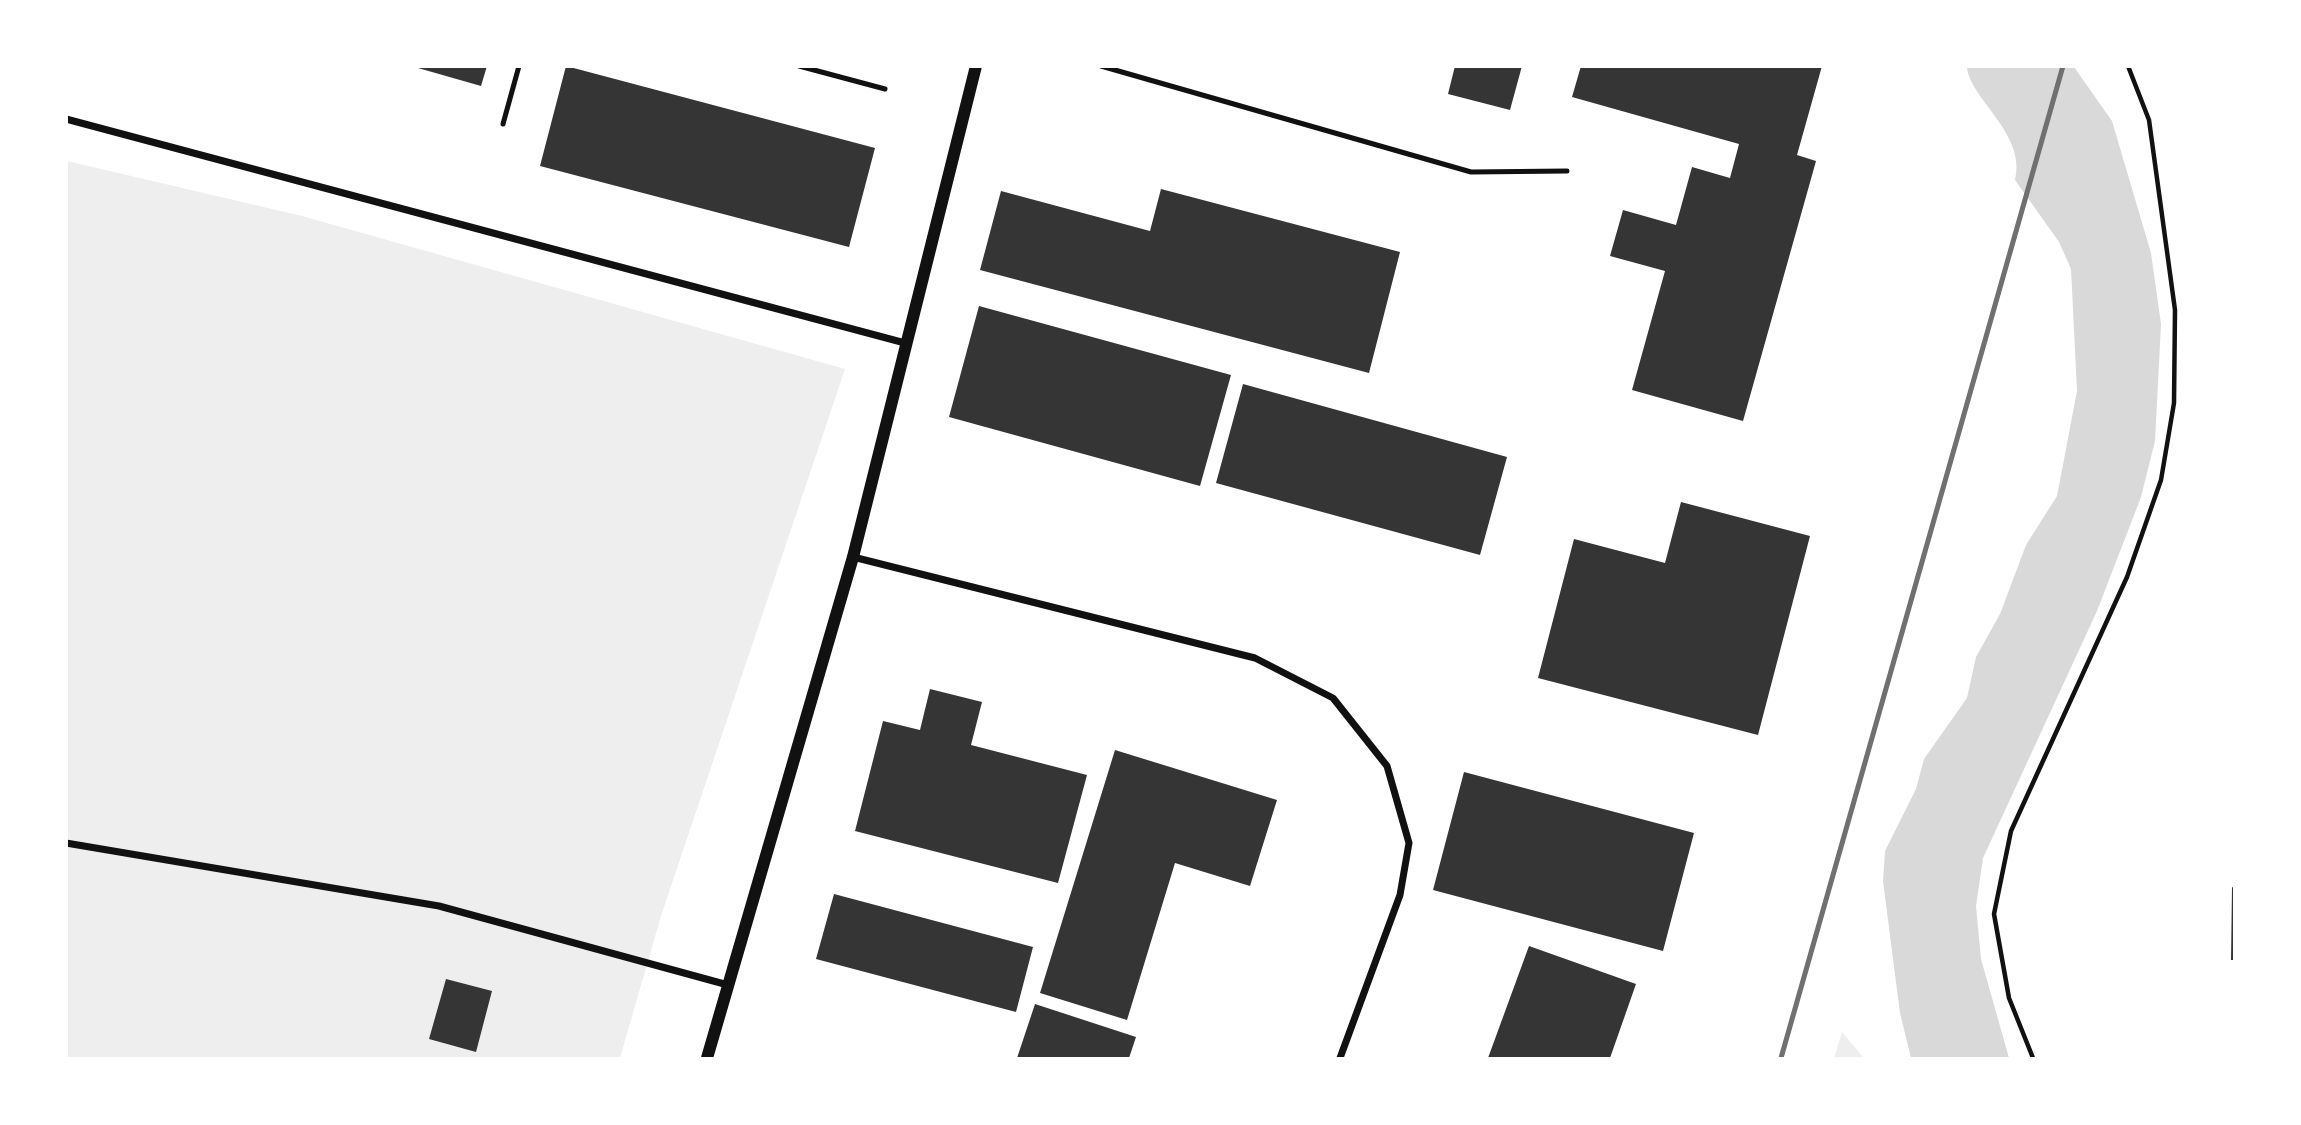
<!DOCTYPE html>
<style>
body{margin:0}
#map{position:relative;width:2301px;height:1125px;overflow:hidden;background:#fff;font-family:"Noto Sans",sans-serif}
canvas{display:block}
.frame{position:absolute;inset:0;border:68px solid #fff;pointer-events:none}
</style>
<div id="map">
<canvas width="2301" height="1125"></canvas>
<div class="frame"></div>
</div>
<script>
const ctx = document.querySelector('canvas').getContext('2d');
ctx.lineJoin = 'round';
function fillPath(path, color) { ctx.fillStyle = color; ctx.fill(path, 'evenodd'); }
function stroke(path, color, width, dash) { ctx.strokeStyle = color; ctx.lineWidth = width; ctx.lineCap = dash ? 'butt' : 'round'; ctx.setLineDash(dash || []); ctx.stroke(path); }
fillPath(new Path2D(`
 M67,161L302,216L845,369L661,916L620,1058H67Z
 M1842,1032L1864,1058H1834Z`), '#eee');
fillPath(new Path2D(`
 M1967,67H2074L2112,121L2151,253L2161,324L2155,441L2141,497L2097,611L1983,858L1976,906L1981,959L2009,1058H1911L1900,1013L1883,881L1885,851L1916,789L1924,759L1967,698L1976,657L2000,614L2026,545L2057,496L2077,391L2071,269L2059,242L2015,180C2027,134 1969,98 1967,67Z`), '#d9d9d9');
fillPath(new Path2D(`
 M411,66H487L481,86Z
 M566,66L875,148L849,247L540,166Z
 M1455,66H1522L1510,110L1448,94Z
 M1581,66H1822L1797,155L1816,161L1743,421L1632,390L1665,271L1610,256L1623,210L1676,225L1692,167L1730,178L1739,144L1572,97Z
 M1161,189L1400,252L1369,373L980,270L1001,191L1150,231Z
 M979,306L1231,375L1200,486L949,417Z
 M1243,384L1507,457L1480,555L1216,483Z
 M1681,502L1810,536L1758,735L1538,678L1574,539L1665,563Z
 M930,689L982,702L971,745L1087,775L1058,883L855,831L883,721L920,730Z
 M1115,750L1277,800L1250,886L1175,863L1127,1020L1040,993Z
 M1464,772L1694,833L1663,951L1433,890Z
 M2232,887L2234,888V960H2231Z
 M834,894L1033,947L1016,1012L816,959Z
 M1529,946L1636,984L1610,1058H1488Z
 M446,979L492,991L476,1052L429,1039Z
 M1035,1004L1136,1037L1129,1058H1017Z`), '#353535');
stroke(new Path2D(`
 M2033,1058L2009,998L1994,914L2011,831L2127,577L2161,480L2174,403L2175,310L2149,120L2128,66`), '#111', 4.5);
stroke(new Path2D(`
 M799,66L885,89
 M1101,66L1471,172L1567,171
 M503,124L519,66`), '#111', 5);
stroke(new Path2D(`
 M66,119L905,343
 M853,557L1255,658L1333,698L1387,766L1409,843L1400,895L1340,1058
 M66,843L439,906L728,985`), '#111', 7);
stroke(new Path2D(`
 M707,1058L853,557L976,66`), '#111', 12);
stroke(new Path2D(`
 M1781,1058L2063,66`), '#707070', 5);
</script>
